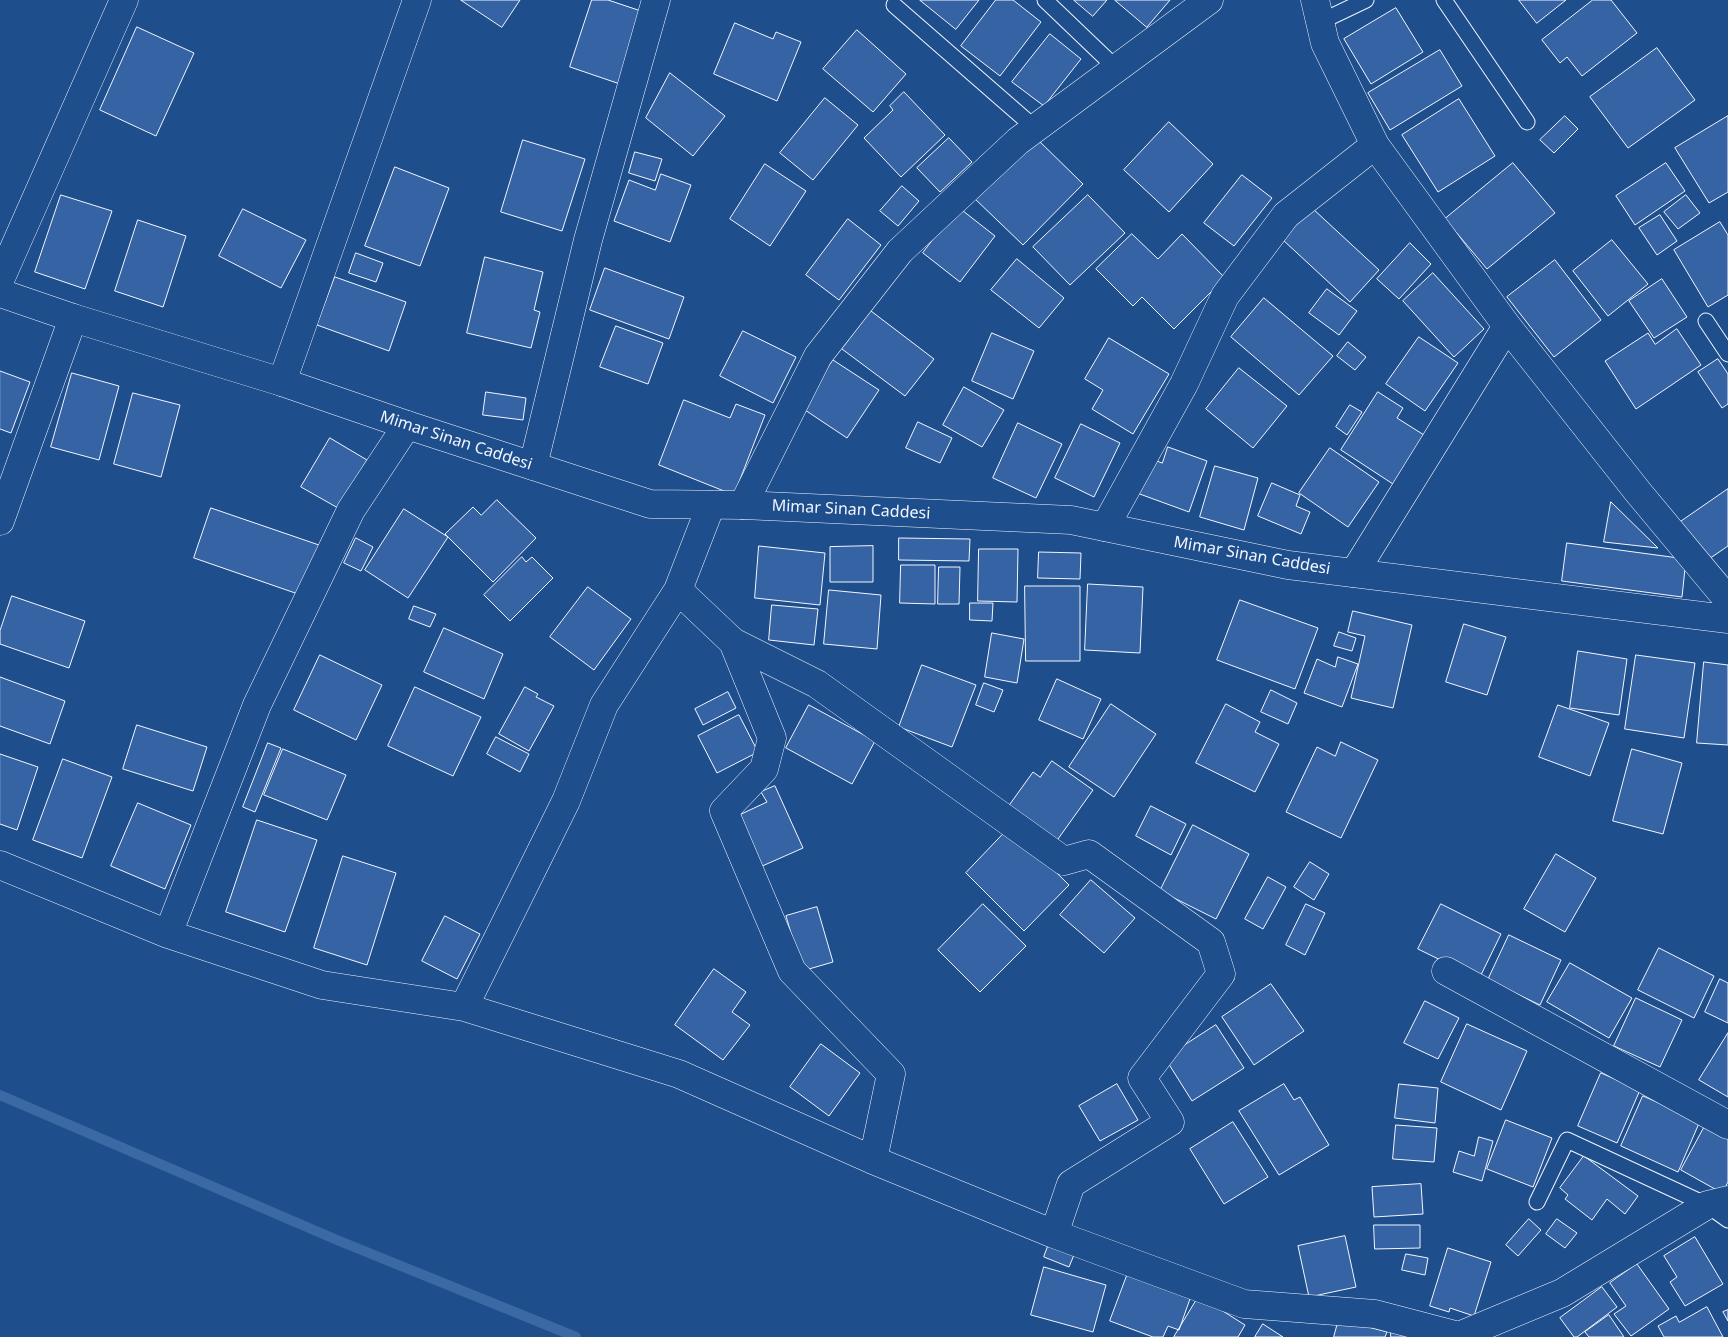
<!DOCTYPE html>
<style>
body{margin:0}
canvas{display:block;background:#1f4e8c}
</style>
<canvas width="1728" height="1337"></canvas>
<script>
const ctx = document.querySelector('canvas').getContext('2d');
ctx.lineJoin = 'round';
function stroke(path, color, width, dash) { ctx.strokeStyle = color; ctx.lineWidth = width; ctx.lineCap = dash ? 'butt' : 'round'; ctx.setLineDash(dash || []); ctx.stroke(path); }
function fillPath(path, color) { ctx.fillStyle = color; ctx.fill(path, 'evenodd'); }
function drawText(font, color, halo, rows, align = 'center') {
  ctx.font = font + ' "Noto Sans",sans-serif'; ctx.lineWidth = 4; ctx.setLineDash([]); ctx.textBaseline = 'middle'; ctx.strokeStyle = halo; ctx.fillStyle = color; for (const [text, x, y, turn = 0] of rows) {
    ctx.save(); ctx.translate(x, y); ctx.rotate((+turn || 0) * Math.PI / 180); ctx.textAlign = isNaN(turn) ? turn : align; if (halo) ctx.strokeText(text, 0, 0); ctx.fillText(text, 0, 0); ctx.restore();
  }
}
stroke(new Path2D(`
 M0,1095L337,1240L576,1337`), '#3b69a3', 10);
const building = new Path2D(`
 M461,0H520L502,27Z
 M592,0H608L644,12L620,84L570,67Z
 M920,0H979L956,29Z
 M996,0H1013L1041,22L1000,76L961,46Z
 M1074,0H1107L1093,16Z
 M1115,0H1170L1147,27Z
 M1519,0H1566L1537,23Z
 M1593,0H1611L1637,33L1582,76L1567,57L1560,63L1542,40Z
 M1396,8L1423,52L1371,84L1344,39Z
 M735,23L773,39L776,32L801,42L777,101L714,74Z
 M137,27L194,53L156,136L100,110Z
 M857,30L906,74L873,112L823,69Z
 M1050,34L1081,59L1044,106L1012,82Z
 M1657,48L1695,100L1628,148L1590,97Z
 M1440,50L1462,86L1390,130L1368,93Z
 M670,73L725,116L693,156L646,118Z
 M904,92L945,135L901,177L864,138L893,110L890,106Z
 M825,98L858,125L813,180L780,153Z
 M1459,99L1495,156L1438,192L1402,135Z
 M1565,116L1578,129L1554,153L1540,140Z
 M1728,116V192L1709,203L1675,148Z
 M1169,122L1213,164L1169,212L1124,170Z
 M949,138L972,162L940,192L917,168Z
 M1036,138L1083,184L1023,245L973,197Z
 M523,140L585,159L562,231L501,212Z
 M635,152L662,159L655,181L629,173Z
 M1513,163L1555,213L1487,269L1445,219Z
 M1666,163L1685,191L1635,225L1616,196Z
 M765,164L806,191L770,246L730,219Z
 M395,167L449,188L420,266L365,246Z
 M661,174L691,185L670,242L614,221L629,180L655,190Z
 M1242,175L1272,198L1234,246L1204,223Z
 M902,186L919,201L898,226L880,211Z
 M61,195L112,211L85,289L35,272Z
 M1088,195L1125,233L1070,285L1033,247Z
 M1686,195L1700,213L1678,229L1664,212Z
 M958,207L995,236L960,282L923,253Z
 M1312,208L1379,270L1350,302L1283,240Z
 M243,209L306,240L281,288L219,256Z
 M1660,215L1677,241L1657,255L1639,228Z
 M848,219L881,245L839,300L806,275Z
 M138,220L186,236L163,307L115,291Z
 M1720,222L1728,235V295L1708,307L1674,250Z
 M1132,234L1158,259L1182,234L1225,278L1174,329L1142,297L1133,306L1096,269Z
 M1612,240L1648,284L1608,316L1573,271Z
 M1410,243L1431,264L1399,299L1377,279Z
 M356,253L383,263L376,282L349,273Z
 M485,257L543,272L534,310L540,312L531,348L467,333Z
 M1017,259L1064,298L1039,328L991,290Z
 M1555,260L1601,320L1554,357L1507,297Z
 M605,268L684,297L669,339L590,310Z
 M1433,273L1484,329L1454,357L1403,301Z
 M335,277L406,302L389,351L317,325Z
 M1662,279L1687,317L1654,338L1629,301Z
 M1327,289L1357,311L1339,335L1309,313Z
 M1264,298L1333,356L1299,395L1231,337Z
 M871,311L934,359L905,396L842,349Z
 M616,326L663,343L648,384L600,367Z
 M1677,329L1701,365L1636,409L1605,361L1648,333L1655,344Z
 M743,331L796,357L773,403L720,376Z
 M992,333L1034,351L1013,399L972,381Z
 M1419,337L1458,363L1425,411L1386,384Z
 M1109,338L1169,374L1133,434L1092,409L1103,390L1085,379Z
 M1348,342L1366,357L1355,370L1337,356Z
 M1718,359L1728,374V404L1722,408L1698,372Z
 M833,360L879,390L847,438L802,408Z
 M1239,368L1287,406L1253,448L1206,409Z
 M0,371L30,382L11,433L0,429Z
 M72,373L119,386L99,460L51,447Z
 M964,387L1004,410L982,447L943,425Z
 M486,392L526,398L523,420L483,415Z
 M1378,392L1403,408L1397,418L1424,435L1393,484L1341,450Z
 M133,393L180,405L161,477L114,464Z
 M684,400L730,418L736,404L765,415L734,495L659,465Z
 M1350,405L1362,412L1347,435L1336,427Z
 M918,422L952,438L940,463L906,448Z
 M1018,423L1062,444L1036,498L993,478Z
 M1081,424L1120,443L1094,497L1055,478Z
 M330,438L367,460L338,508L301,487Z
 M1168,447L1207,461L1189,512L1137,493L1149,458L1162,463Z
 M1330,448L1379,482L1348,527L1299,493Z
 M1215,466L1258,478L1244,530L1200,517Z
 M1272,483L1300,495L1296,506L1310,512L1301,534L1258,516Z
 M1728,489V546L1703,563L1676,525Z
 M497,500L536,538L493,582L445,534L473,507L481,515Z
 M1611,502L1658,548L1604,542Z
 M211,508L319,545L301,595L194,558Z
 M404,509L448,537L408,598L365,570Z
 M356,538L373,547L361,571L344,563Z
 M899,538L970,539L969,561L899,560Z
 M1567,543L1686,559L1682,597L1562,581Z
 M759,546L825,553L820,605L755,598Z
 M873,546V582H830V547Z
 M979,549H1018L1017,602L978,601Z
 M1039,552L1081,553L1080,579L1038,578Z
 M522,557L526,562L532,557L553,578L510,621L484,595Z
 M901,565H935V604L900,603Z
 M939,567H960L959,604H938Z
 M1088,584L1143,587L1140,653L1085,650Z
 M1025,586H1080V661H1026Z
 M588,587L631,619L594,670L550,637Z
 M829,590L881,595L877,649L824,644Z
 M12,596L85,621L69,668L0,644V631Z
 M1240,600L1318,628L1295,689L1217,660Z
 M970,603H993L992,621L970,620Z
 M772,605L818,609L814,645L769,640Z
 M414,606L436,614L430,627L409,619Z
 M1353,611L1412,625L1393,708L1351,698L1365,636L1348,632Z
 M1464,624L1506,637L1487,695L1446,682Z
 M444,628L503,654L484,699L424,672Z
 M1339,632L1356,638L1352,651L1334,646Z
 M992,633L1024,639L1017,683L985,677Z
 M1578,651L1627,659L1619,715L1570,708Z
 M320,655L382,685L356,740L294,710Z
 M1636,655L1695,663L1684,738L1625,729Z
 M1338,657L1358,664L1342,707L1304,693L1317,659L1335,667Z
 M1704,662L1728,665V745L1697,743Z
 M922,665L976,685L952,747L899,727Z
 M0,677L65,701L50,744L0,726Z
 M1057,679L1101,699L1083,739L1039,720Z
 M984,683L1003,690L994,712L976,705Z
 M415,687L481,717L453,776L388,746Z
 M525,687L538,694L536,697L554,706L529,751L499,734Z
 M1271,690L1297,703L1288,724L1261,712Z
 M728,692L736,708L703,725L695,709Z
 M1111,704L1156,734L1114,797L1069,767Z
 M1226,704L1260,722L1255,732L1279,744L1255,792L1196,763Z
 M809,705L875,741L852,784L786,748Z
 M1558,705L1609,723L1590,776L1539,757Z
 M739,715L758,752L717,773L698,736Z
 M137,725L207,747L193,791L123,769Z
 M496,737L529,754L520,772L487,754Z
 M1341,742L1378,760L1341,838L1286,812L1317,747L1335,756Z
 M268,743L281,748L255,812L243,807Z
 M283,749L346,775L327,820L264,795Z
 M1632,749L1682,763L1663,834L1613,821Z
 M0,754L38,767L17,830L0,824Z
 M63,759L112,777L82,858L33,840Z
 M1052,761L1093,790L1053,846L1005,811L1033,772L1040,777Z
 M775,786L803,848L760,867L737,816L767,802L761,792Z
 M138,803L191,825L165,889L111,866Z
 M1151,806L1186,824L1171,855L1136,836Z
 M257,820L317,840L285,932L226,912Z
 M1193,825L1249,854L1216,919L1160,891Z
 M1010,827L1069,885L1024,931L966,873Z
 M1556,854L1596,878L1565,932L1524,909Z
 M343,856L396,873L367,965L314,948Z
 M1310,862L1329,874L1314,900L1294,887Z
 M1268,877L1286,887L1263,929L1245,919Z
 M1091,880L1135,918L1104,953L1060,915Z
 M983,904L1026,946L980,992L938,950Z
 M1306,904L1325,913L1305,955L1286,945Z
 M1441,904L1501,934L1479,979L1418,949Z
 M817,907L833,962L802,971L786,916Z
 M445,916L480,934L457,979L422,961Z
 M1509,935L1561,960L1540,1005L1488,980Z
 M1659,948L1714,976L1694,1018L1638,990Z
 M1570,963L1632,998L1609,1038L1547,1002Z
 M714,969L746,992L732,1012L750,1025L723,1060L675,1025Z
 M1720,979L1728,983V1023L1705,1012Z
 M1271,984L1304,1031L1254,1065L1222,1017Z
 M1636,998L1682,1020L1660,1067L1614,1046Z
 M1425,1001L1459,1018L1438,1059L1404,1043Z
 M1467,1024L1527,1051L1501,1110L1441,1082Z
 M1216,1025L1244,1068L1192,1101L1165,1058Z
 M1728,1033V1097L1699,1080Z
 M821,1044L860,1073L829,1116L790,1087Z
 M1601,1073L1640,1090L1617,1143L1578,1126Z
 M1117,1084L1138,1120L1100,1141L1079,1106Z
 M1284,1084L1294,1100L1300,1097L1329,1145L1279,1175L1239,1111Z
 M1399,1084L1438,1088L1435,1123L1395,1118Z
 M1643,1096L1700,1121L1678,1172L1621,1146Z
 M1506,1120L1552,1138L1533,1187L1487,1169Z
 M1233,1122L1268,1177L1224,1204L1190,1149Z
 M1396,1125L1437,1128L1434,1162L1393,1159Z
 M1705,1126L1728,1138V1182L1722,1193L1681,1170Z
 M1479,1137L1493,1141L1482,1181L1453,1172L1459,1151L1474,1156Z
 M1584,1156L1638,1196L1625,1214L1607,1199L1592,1220L1565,1199L1568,1195L1560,1188Z
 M1421,1184L1423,1214L1374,1217L1372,1187Z
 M1529,1219L1541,1230L1518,1256L1506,1245Z
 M1557,1219L1577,1233L1565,1248L1546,1234Z
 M1374,1225H1420V1248L1375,1249Z
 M1345,1236L1356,1287L1309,1297L1298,1246Z
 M1695,1237L1723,1284L1685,1306L1670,1282L1677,1277L1664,1256Z
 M1050,1241L1076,1250L1069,1267L1044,1257Z
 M1448,1248L1491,1262L1474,1316L1450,1308L1449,1312L1430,1306Z
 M1406,1254L1428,1258L1425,1275L1402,1270Z
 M1637,1264L1669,1309L1631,1336L1614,1314L1626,1306L1610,1283Z
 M1044,1267L1106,1285L1093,1332L1031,1315Z
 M1128,1273L1191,1296L1179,1330L1168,1326L1163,1337H1153L1110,1321Z
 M1602,1287L1617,1307L1577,1337H1574L1560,1318Z
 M1199,1296L1245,1325L1238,1337H1174Z
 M1707,1307L1723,1337H1664L1658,1326L1676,1316L1679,1322Z
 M1728,1310V1321L1723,1312Z
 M1609,1315L1624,1337H1589L1585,1332Z
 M1339,1319L1387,1332L1385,1337H1334Z
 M1263,1324L1283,1337H1255Z
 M1391,1332L1423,1337H1391Z`);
fillPath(building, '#3563a3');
stroke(building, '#f2f6ff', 1);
const lane = new Path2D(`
 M1045,0L1116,68
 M1444,0L1527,122
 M894,5L1035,128
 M1320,22L1366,0
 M1706,321L1728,354
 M1537,1202L1567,1140L1707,1205L1728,1220`);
const street = new Path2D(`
 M1315,0L1325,43L1375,145L1507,326L1638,492L1728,600
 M0,280L124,0
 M282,382L417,0
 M533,466L588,240L656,0
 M743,505L818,356L900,251L1018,141L1209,0
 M0,521L73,318
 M1105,527L1184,384L1225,296L1286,215L1375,145
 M1354,573L1507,326
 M678,590L733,642L817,684L1064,861L1089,854L1211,942L1221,974L1142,1078L1170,1122L1071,1184L1054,1234
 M733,642L772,738L764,769L724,811L792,971L891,1074L873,1160
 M0,865L168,934L322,985L464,1007L679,1074L873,1160L1054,1234L1244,1304L1375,1314L1459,1336L1562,1293L1707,1205L1728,1200
 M168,934L257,705L351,510L407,425
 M1446,971L1728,1125
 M464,1007L566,801L604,705L678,590L711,505`);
const secondary = new Path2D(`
 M0,293L73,318L282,382L407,425L650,504L743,505L1071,520L1288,565L1728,619`);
stroke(lane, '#f2f6ff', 17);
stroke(street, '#f2f6ff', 29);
stroke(secondary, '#f2f6ff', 29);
stroke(lane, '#1f4e8c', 15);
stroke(street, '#1f4e8c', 28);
stroke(secondary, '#1f4e8c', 28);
drawText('16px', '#f2f6ff', '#1f4e8c', [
 ["Mimar Sinan Caddesi",456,441,18],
 ["Mimar Sinan Caddesi",851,510,3],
 ["Mimar Sinan Caddesi",1252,556,10]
]);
</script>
